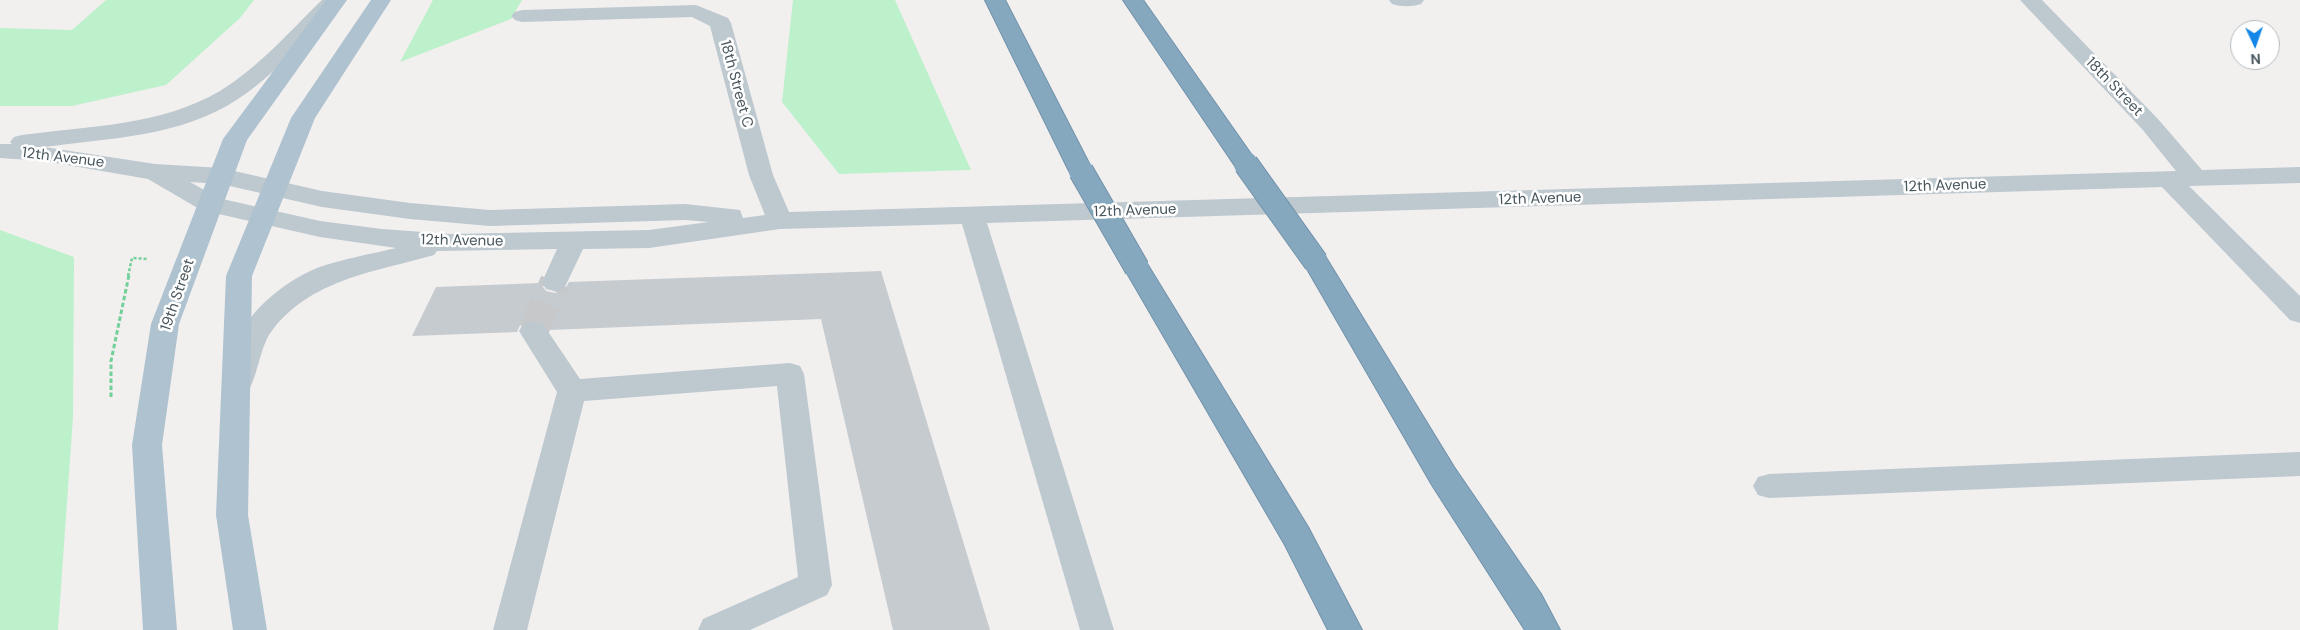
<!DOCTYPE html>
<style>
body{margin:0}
#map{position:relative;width:2300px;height:630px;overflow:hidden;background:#f2efef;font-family:"DM Sans",sans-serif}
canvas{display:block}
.north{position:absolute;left:2230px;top:20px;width:50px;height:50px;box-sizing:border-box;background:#fff;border:1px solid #b5bbbe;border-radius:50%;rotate:177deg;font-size:14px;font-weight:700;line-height:20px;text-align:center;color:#47555d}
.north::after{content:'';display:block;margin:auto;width:18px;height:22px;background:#1386e7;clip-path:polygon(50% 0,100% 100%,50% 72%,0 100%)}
</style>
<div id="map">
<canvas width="2300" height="630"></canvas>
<div class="north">N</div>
</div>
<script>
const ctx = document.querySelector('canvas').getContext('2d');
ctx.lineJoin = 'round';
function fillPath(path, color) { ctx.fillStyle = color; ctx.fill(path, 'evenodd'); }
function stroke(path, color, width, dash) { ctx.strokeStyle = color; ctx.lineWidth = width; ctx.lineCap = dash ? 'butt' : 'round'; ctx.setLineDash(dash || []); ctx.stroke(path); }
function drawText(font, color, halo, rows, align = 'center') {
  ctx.font = font + ' "DM Sans",sans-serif'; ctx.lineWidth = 5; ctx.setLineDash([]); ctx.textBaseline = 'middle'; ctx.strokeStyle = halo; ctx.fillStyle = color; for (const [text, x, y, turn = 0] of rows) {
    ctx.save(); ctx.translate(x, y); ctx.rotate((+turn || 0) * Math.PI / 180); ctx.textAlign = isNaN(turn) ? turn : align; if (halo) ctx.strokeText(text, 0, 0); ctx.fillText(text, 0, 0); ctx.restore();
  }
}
fillPath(new Path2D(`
 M106,0H254L240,18L166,85L72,106H0V28L72,30Z
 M433,0H522L511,19L400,62Z
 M793,0H895L971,170L839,174L782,102Z
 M0,230L74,257L73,417L58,630H0Z`), '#bcf1cb');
fillPath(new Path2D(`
 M881,271L990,630H893L821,319L550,330L544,322L532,319L521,323L517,332L412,336L436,287L540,283L546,291L555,293L564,291L569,282Z`), '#c6cbcf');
stroke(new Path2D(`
 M533,331L555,282`), '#c7c8ca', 30, [30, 15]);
const highway = new Path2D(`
 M985,0H1005L1093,171L1090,176L1081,179L1072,176L1069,171Z
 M1123,0H1143L1258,164L1255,169L1246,172L1237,169Z
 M1316,253L1325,256L1454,467L1541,594L1560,630H1525L1432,485L1303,262L1307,256Z
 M1137,259L1146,262L1308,527L1362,630H1328L1285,545L1124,268L1128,262Z`);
stroke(highway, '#7193ab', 2);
stroke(new Path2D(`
 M128,276L132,258L148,259`), '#73d099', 2.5, [3, 2]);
stroke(new Path2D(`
 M111,397V361L129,275`), '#73d099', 3, [4.5, 2.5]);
fillPath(new Path2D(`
 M322,0H344C333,17 314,32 299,46C280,65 261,84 238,99C181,137 109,138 44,147L155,164L221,168L322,191L410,203L490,210L685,204L740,210L743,218L765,215L749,175L710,26L692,17L522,22L515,20L511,16L515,12L522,10L696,5L728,18L731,23L773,175L789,212L2176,171L2142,129L2020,0H2042L2158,119L2202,170L2300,167V183L2189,186L2300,296V323L2290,320L2162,187L987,223L1114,630H1080L962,224L780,229L649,248L583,249L564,289L555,291L546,289L542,282L557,249L437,251L434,255C375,272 310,279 271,332C261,345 258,373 249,390L239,393L229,390L225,382L243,329C258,303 290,279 317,268C342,259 371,254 396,248L320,237L201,210L148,179L44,161L0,158V144H12L10,142L14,137L22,135C89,126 160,126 220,91C259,67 290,31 322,0ZM190,182L221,184L322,207L410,219L490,226L685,220L709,222L649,230L450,234L382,229L320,221L218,198Z
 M1389,0H1424L1421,4C1411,7 1402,7 1392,4Z
 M533,321L543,324L580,379L790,363L800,366L804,374L832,585L827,595L750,630H698L703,619L798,577L777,386L584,401L527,630H493L557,392L519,331L523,324Z
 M2300,452V476L1769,498L1758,495L1753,486L1758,477L1769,474Z`), '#bdc8cf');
fillPath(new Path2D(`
 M326,0H347L247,140L179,324L162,445L177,630H143L132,445L151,324L223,139Z
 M371,0H391L315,118L252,276L248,515L267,630H233L216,515L226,276L291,118Z`), '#aec2cf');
fillPath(highway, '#85a8bf');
const highwayBridge = new Path2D(`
 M1246,164L1316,262
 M1081,171L1137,268`);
stroke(highwayBridge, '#7193ab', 26, []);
stroke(highwayBridge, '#85a8bf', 24);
drawText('15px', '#47555d', '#fff', [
 ["18th Street C",736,84,75],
 ["18th Street",2114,87,46],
 ["12th Avenue",63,158,7],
 ["12th Avenue",1945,186,-2],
 ["12th Avenue",1540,199,-2],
 ["12th Avenue",1135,211,-2],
 ["12th Avenue",462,241,1],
 ["19th Street",178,295,-71]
]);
</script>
